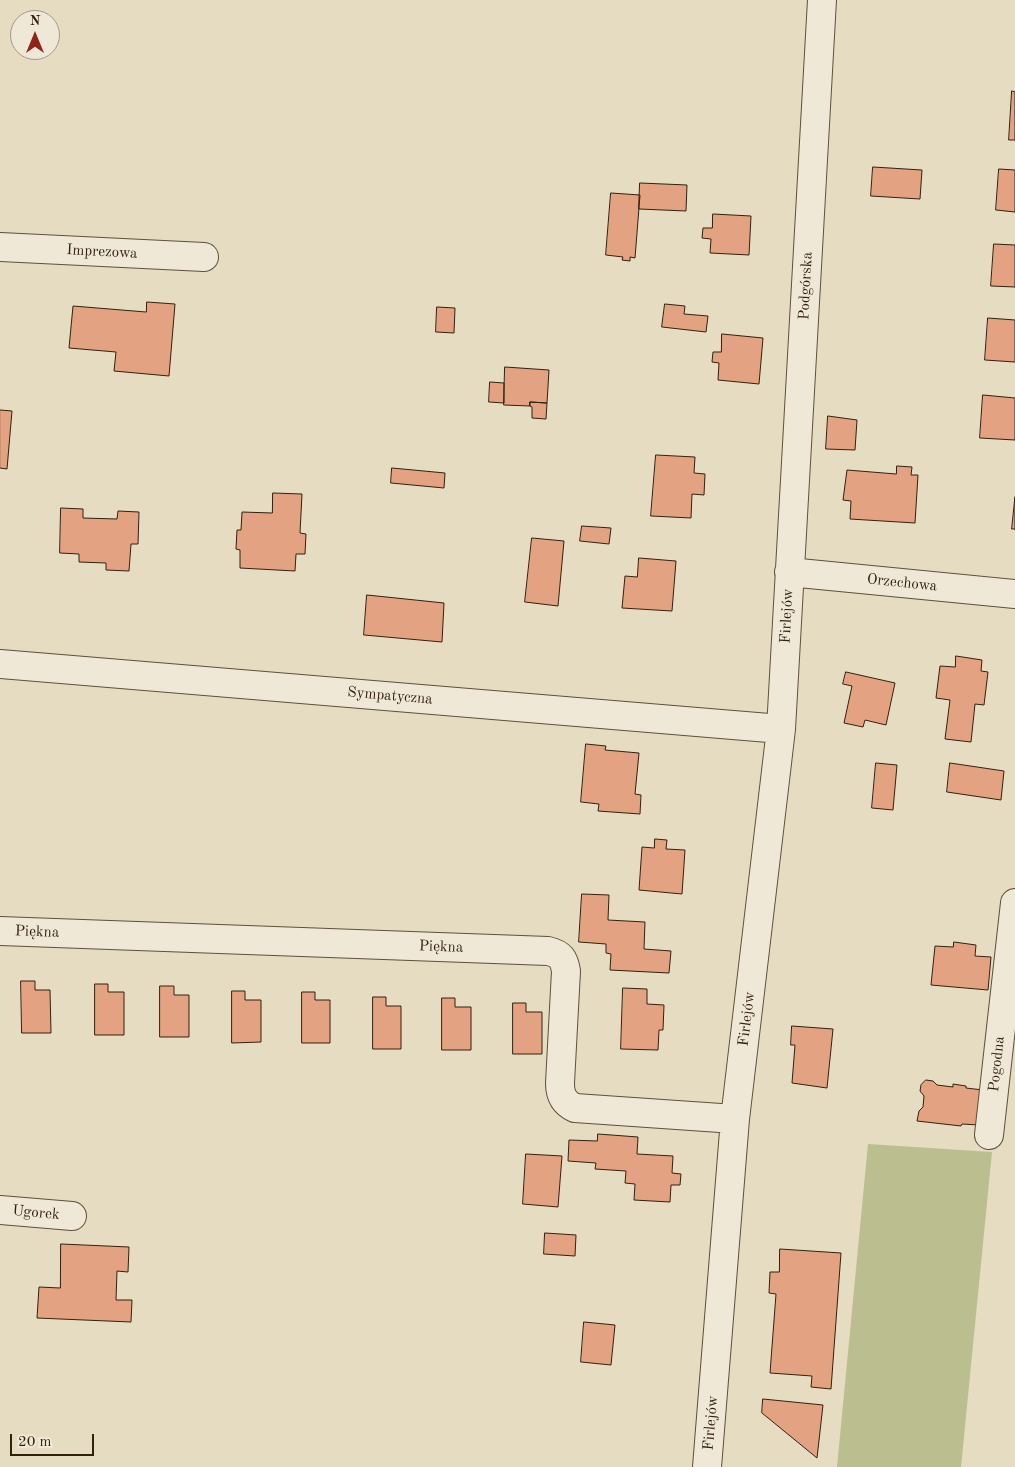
<!DOCTYPE html>
<meta charset="utf-8">
<style>
body{margin:0}
#map{position:relative;width:1015px;height:1467px;overflow:hidden;background:#e6dcc1;font-family:"Old Standard TT",serif}
canvas{display:block}
.north{position:absolute;left:10px;top:10px;width:50px;height:50px;box-sizing:border-box;background:#efe8d7;border:1px solid #a39887;border-radius:50%;rotate:0deg;font-size:14px;font-weight:700;line-height:20px;text-align:center;color:#32200e}
.north::after{content:'';display:block;margin:auto;width:18px;height:22px;background:#8f2418;clip-path:polygon(50% 0,100% 100%,50% 72%,0 100%)}
.scale{position:absolute;left:10px;top:1434px;width:84px;height:22px;box-sizing:border-box;border:2px solid #32200e;border-top:0;padding-left:6px;font-size:15px;line-height:18px;white-space:nowrap;color:#32200e;-webkit-text-stroke:4px #efe8d7;paint-order:stroke}
</style>
<div id="map">
<canvas width="1015" height="1467"></canvas>
<div class="north">N</div>
<div class="scale">20 m</div>
</div>
<script>
const ctx = document.querySelector('canvas').getContext('2d');
ctx.lineJoin = 'round';
function fillPath(path, color) { ctx.fillStyle = color; ctx.fill(path, 'evenodd'); }
function stroke(path, color, width, dash) { ctx.strokeStyle = color; ctx.lineWidth = width; ctx.lineCap = dash ? 'butt' : 'round'; ctx.setLineDash(dash || []); ctx.stroke(path); }
function drawText(font, color, halo, rows, align = 'center') {
  ctx.font = font + ' "Old Standard TT",serif'; ctx.lineWidth = 4; ctx.setLineDash([]); ctx.textBaseline = 'middle'; ctx.strokeStyle = halo; ctx.fillStyle = color; for (const [text, x, y, turn = 0] of rows) {
    ctx.save(); ctx.translate(x, y); ctx.rotate((+turn || 0) * Math.PI / 180); ctx.textAlign = isNaN(turn) ? turn : align; if (halo) ctx.strokeText(text, 0, 0); ctx.fillText(text, 0, 0); ctx.restore();
  }
}
fillPath(new Path2D(`
 M868,1144L992,1152L961,1467H837Z`), '#bbbf8f');
const building = new Path2D(`
 M1012,91L1015,92V140H1009Z
 M873,167L922,170L920,199L871,196Z
 M999,169L1015,170V212L996,210Z
 M640,183L687,185L686,211L639,209Z
 M611,193L640,195L635,258L630,257V261L622,260L623,257L606,255Z
 M713,214L751,216L749,255L710,253L711,239L702,238L703,228H712Z
 M994,244L1015,245V287L991,286Z
 M147,302L175,304L169,376L114,371L116,352L69,348L73,306L146,312Z
 M665,304L685,306L684,314L708,316L706,332L662,327Z
 M437,307L455,308L454,333L436,332Z
 M988,318L1015,320V362L985,360Z
 M722,334L763,338L759,384L718,380L719,363L712,362L713,352H721Z
 M505,367L549,370L547,403L530,402V406L504,405Z
 M490,382L504,383V403L489,402Z
 M983,395L1015,398V440L980,438Z
 M530,402L547,403L546,419L532,418V407L530,406Z
 M0,410L12,411L7,469L0,468Z
 M828,416L857,420L855,450L826,449Z
 M656,455L695,457L694,473L705,474L704,495L692,494L691,518L651,516Z
 M897,466L912,467L911,475H918L915,523L850,519L851,501L843,500L847,470L896,474Z
 M392,468L445,473L444,488L391,483Z
 M273,493L302,494L300,533L306,534L305,554H296L295,571L240,568V550L236,549L237,530H241L242,512L272,513Z
 M1015,497V529H1012Z
 M61,508L83,509V518L117,519L118,511L139,512L138,544H131L129,571L106,570V563L79,562V554L60,553Z
 M582,526L611,528L609,544L580,541Z
 M532,538L564,541L558,606L525,602Z
 M639,558L676,561L672,611L622,608L625,576L637,577Z
 M367,595L444,603L442,642L364,635Z
 M956,656L982,660L981,671L988,672L984,705L975,704L971,742L945,739L950,700L936,698L940,666L955,667Z
 M846,672L895,683L886,725L865,720L863,727L844,723L852,686L843,684Z
 M586,744L606,746L605,750L639,753L635,794L641,795L640,814L598,811L599,804L581,802Z
 M876,763L897,765L893,810L872,808Z
 M950,763L1004,771L1001,800L947,792Z
 M655,839L667,840L666,849L685,850L682,894L639,890L642,847L654,848Z
 M582,894L609,895L608,920L645,922L644,949L671,951L669,973L610,970L611,954L606,953V944L579,942Z
 M954,942L976,945L975,956L991,957L988,990L931,985L935,946L953,947Z
 M21,981H35V990H50L51,1033H22Z
 M95,984H108V992H124V1035H95Z
 M160,986H174V995H189V1037H160Z
 M623,988L647,989V1004L664,1005L663,1030H659L658,1050L621,1049Z
 M232,991H245V1000H261V1042L232,1043Z
 M302,992H315V1000H330V1043H302Z
 M373,997H386V1006H401V1049H373Z
 M442,998H455V1007H471V1050H442Z
 M513,1003H526V1012H542V1054H513Z
 M792,1026L833,1029L827,1088L792,1083L795,1045H791Z
 M926,1080L933,1081L937,1085L953,1087V1084L966,1086V1088L983,1090L979,1125L962,1124L961,1126L917,1121L919,1111L923,1107L924,1096L920,1091L921,1085Z
 M598,1134L638,1137L637,1154L673,1156L672,1173L681,1174L680,1185H671L670,1202L634,1200L635,1184L625,1183L626,1171L595,1169L596,1163L568,1161L569,1140L597,1141Z
 M526,1154L562,1156L558,1207L523,1204Z
 M545,1233L576,1235L575,1256L544,1254Z
 M61,1244L129,1247L128,1272L117,1271L116,1300H132L131,1322L37,1318L39,1287L60,1288Z
 M780,1249L841,1253L831,1389L811,1387L812,1376L770,1373L776,1294L769,1293L770,1272H779Z
 M584,1322L615,1325L611,1365L581,1362Z
 M763,1399L823,1405L817,1458L762,1413Z`);
fillPath(building, '#e3a282');
stroke(building, '#32200e', 1);
const minor = new Path2D(`
 M0,247L204,257
 M789,572L1015,594
 M0,664L781,729
 M0,931L548,951C561,954 564,959 566,971L560,1083C560,1096 564,1103 575,1108L735,1119
 M989,1135L1015,903
 M0,1210L72,1216
 M707,1467L735,1119L781,729L822,0`);
stroke(minor, '#5f4f3b', 30);
stroke(minor, '#efe8d7', 28);
drawText('15px', '#32200e', '#efe8d7', [
 ["Imprezowa",102,252,3],
 ["Podgórska",806,286,-87],
 ["Orzechowa",902,583,6],
 ["Firlejów",787,616,-87],
 ["Sympatyczna",390,696,5],
 ["Piękna",37,932,2],
 ["Piękna",441,947,2],
 ["Firlejów",747,1019,-83],
 ["Pogodna",997,1064,-84],
 ["Ugorek",36,1213,5],
 ["Firlejów",711,1423,-85]
]);
</script>
